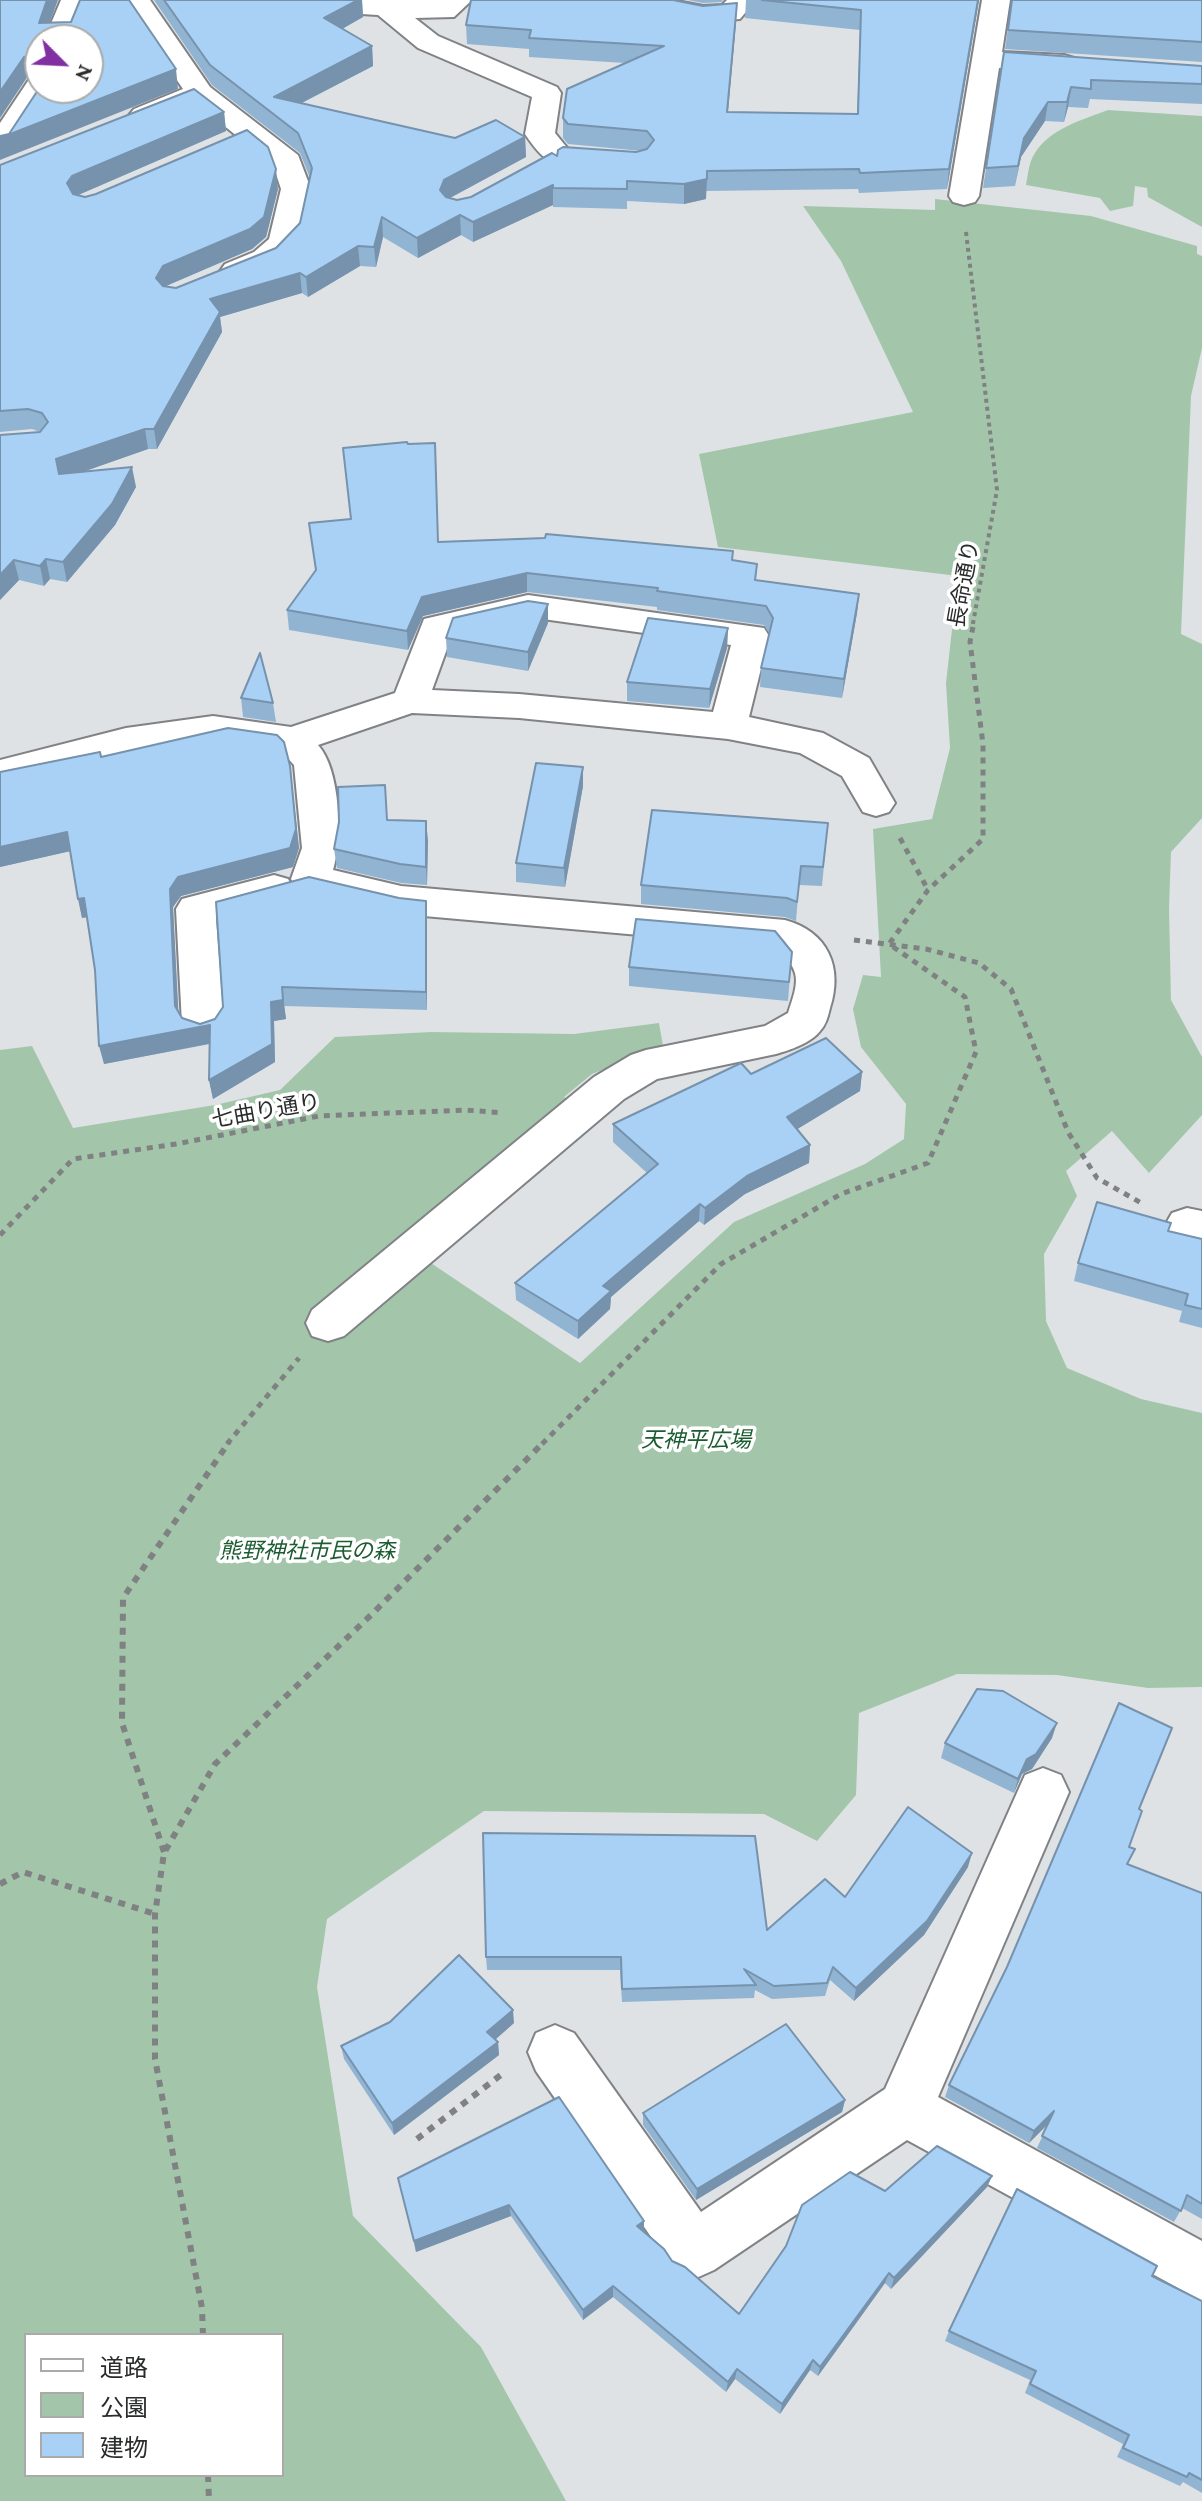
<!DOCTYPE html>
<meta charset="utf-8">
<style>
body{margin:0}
#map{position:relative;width:1202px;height:2501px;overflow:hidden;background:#dfe2e5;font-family:"Crimson Pro","Noto Sans JP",serif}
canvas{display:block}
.legend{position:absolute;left:24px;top:2333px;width:260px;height:144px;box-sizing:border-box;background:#fff;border:2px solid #aaaaab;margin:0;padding:10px 14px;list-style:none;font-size:24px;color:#2a2b2c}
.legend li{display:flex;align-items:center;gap:16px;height:40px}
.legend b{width:40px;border:2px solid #aaaaab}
.north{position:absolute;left:24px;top:24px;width:80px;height:80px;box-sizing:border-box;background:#fff;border:2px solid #aaaaab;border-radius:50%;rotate:114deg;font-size:22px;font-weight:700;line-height:32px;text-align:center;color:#2a2b2c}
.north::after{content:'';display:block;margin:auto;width:28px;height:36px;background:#8030a0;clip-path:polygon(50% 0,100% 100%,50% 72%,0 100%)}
</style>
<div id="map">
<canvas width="1202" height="2501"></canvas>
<ul class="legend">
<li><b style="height:10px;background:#fff"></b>道路</li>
<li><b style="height:22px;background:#a3c6aa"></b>公園</li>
<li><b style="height:22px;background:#a9d1f5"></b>建物</li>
</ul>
<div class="north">N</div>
</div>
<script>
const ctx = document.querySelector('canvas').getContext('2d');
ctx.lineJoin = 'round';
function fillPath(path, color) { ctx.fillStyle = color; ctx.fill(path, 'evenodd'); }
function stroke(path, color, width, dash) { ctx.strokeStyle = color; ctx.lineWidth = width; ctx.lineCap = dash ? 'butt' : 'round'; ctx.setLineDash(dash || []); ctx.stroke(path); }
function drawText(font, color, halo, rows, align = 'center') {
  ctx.font = font + ' "Crimson Pro","Noto Sans JP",serif'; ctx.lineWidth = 7; ctx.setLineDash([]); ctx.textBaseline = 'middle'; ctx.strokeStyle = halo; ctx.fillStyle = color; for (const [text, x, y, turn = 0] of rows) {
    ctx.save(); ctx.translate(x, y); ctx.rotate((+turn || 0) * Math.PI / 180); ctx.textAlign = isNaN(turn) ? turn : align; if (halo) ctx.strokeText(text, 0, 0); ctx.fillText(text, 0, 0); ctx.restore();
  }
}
fillPath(new Path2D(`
 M1108,110L1202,116V227L1148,197L1147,188L1135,186L1133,206L1110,211L1100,198L1026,185C1028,175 1029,161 1035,153C1049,129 1084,119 1108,110Z
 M935,199L1091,216L1197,246V254L1202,256V348L1191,396L1181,634L1202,644V818L1171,852L1169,908L1171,1000L1202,1057V1115L1149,1173L1112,1131L1066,1171L1077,1196L1044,1254L1046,1321L1067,1368L1141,1399L1202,1413V1687L1148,1688L1057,1675L957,1674L859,1713L856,1795L817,1841L764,1814L484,1811L327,1919L317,1987L353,2216L481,2347L566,2501H0V1050L32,1046L73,1128L215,1105L280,1090L335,1037L431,1032L574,1034L659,1023L663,1046L592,1074L564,1097L571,1101L398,1241L580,1363L734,1222L865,1164L904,1139L906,1104L861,1047L853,1009L863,975L881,977L873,829L932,819L950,748L946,683L958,576L718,547L699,454L913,412L841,261L803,206L935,210ZM26,2335H282V2475H26Z`), '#a3c6aa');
const minor = new Path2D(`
 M61,0H89L72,40H44Z
 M122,0H150L210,87L298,155L311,189L299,242L295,249L276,266L236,280L225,278L220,271L225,264L254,252L269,239L281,189L273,165L197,104L154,121L144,124L134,121L129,115L134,109L183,89Z
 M243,0H472L454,17L415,18L438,36L557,87L561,93L555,133L573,155L568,161C547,167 537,151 525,134L532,97L418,48L378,15L257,8L247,6Z
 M612,0H672L703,6L722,5L727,0H756L740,19L703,22L626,8L616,6Z
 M982,0H1010L1002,52L1064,55L1074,58L1078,64L1074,70L1064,73L999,68L979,196L975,202L964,205L953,202L949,196Z
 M40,75V88H52L10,152L0,155V123L30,78Z
 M528,595L764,628L769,636L749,717L823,733L869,758L895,803L889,812L876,816L863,812L842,776L800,753L728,739L519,718L412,713L318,745C340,769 343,839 333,870L401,886L785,920C828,932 843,967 830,1008C828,1016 826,1025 820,1031C811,1043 790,1050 776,1054L657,1079L624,1099L344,1336L328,1341L312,1336L306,1323L312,1310L594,1077L631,1055L646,1050L765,1026L788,1013C799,980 802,971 775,947L401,914L297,889L291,879L302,848L294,765L281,751L213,742L126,754L0,786V760L126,728L213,716L291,727L395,693L424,619ZM528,617L731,645L713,712L519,694L432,690L452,635Z
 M274,875L288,879L294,889L288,899L216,918L224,1024L218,1035L203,1039L188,1035L182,1024L176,909L182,899Z
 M1187,1208L1202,1211V1245L1172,1237L1165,1225L1172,1213Z
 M1043,1768L1061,1775L1069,1792L938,2097L1202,2241V2301L907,2140L714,2270L694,2279L674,2270L536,2071L528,2052L536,2033L555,2025L574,2033L701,2212L885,2089L1025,1775Z`);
stroke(minor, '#808285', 4);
stroke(new Path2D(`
 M966,232L997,490L972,629`), '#7f8183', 4, [4, 4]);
stroke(new Path2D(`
 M900,838L928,890
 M854,940L926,949L979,963L1011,989L1068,1132L1097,1178L1143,1204
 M0,1235L73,1159L176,1144L319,1116L466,1110L503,1113
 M227,1444L299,1358
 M542,1444L721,1264L841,1194L928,1163L976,1052L965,997L889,944L928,890L983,839V744L970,642L973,627`), '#7f8183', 5, [6, 6]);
stroke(new Path2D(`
 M164,1852L122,1723L123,1598L229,1442
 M0,1884L23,1872L155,1914
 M417,2139L506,2071
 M203,2335L202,2308L155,2059V1914L164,1853L215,1764L372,1614L544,1442
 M208,2475L209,2501`), '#7f8183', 6, [7, 7]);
fillPath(minor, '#fff');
fillPath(new Path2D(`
 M154,0H362L363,17L342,29L372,46L373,66L302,103L455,138L525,137L526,157L450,198L457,200L471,197L557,156L636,152L642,151L568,144L563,138V118L625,63L529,57V49L467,44L466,25L736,22L728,112L857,114L860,30L745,18L746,0H979L947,189L859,193L858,189L706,191V199L684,204L627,201V209L553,207V205L473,242L461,235L418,258L383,237L376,267L360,266L308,297L302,293L220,317L222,332L157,449H148L82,472L136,487L115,525L67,582L50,579L44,586L19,580L0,600L40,432L32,429L0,432V165L224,112L226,131L78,195L85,197L278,189L266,237L252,249L166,286L176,288L276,248L300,223L310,178L300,153L212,85Z
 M688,0H723L721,2L703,3Z
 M1012,0H1202V62L1005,49Z
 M1004,52L1202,66V104L1090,99L1088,108L1068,107L1064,122L1045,121L1021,157L1015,186L983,188Z
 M408,444L436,462L438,542L733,560L757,564L756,580L859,594L857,613L842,698L760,687L761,668L769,633L764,625L657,610V607L527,592L423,616L408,650L289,630L287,610L316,571L309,523L351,519Z
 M548,623L528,671L447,657L446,638Z
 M728,628L727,648L709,708L627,701V682Z
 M241,698L273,703L276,722L243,717Z
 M101,757L290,766L299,848L293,867L181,896L173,907L178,1012L182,1018L200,1024L215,1019L427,919V1010L284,1006L286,1019L274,1021L275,1062L213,1099L209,1080L210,1044L104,1064L95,970L87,917L82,918L70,851L0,867V772Z
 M583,767V786L565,887L516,882V863Z
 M388,820L428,840L427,885L401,883L337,868L334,849Z
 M828,823L822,886L799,885L796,921L785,917L641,904V885Z
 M792,952L788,1001L629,986V967Z
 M862,1072L860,1091L797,1129L810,1145L809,1163L745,1194L704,1225L699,1221L611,1297L610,1309L578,1339L516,1300L515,1283L647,1173L613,1142V1124L751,1074Z
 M1168,1231L1202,1239V1328L1179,1322L1182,1311L1074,1281L1078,1263Z
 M1052,1738L1032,1769L1022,1774L1014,1793L941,1758L945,1743Z
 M1139,1809L1129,1847L1128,1865L1202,1893V2219L1182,2208L1174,2222L1037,2148L1048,2124L1029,2143L945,2097L949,2085Z
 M968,1867L924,1935L854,2001L830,1980L825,1996L772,1999L755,1990L754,1998L622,2002L620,1970H487L486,1957L767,1930L845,1897Z
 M514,2023L495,2040L498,2042L499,2055L394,2135L344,2059L341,2046Z
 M845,2100L842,2112L696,2200L643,2125V2113Z
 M992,2176L987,2187L891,2289L885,2283L818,2376L810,2370L780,2414L735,2379L726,2392L613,2297L583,2320L511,2216L416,2252L398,2178L644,2232L672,2261L739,2314L885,2191Z
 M1152,2276L1202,2301V2493L1183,2482L1180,2486L1117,2457L1123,2444L1025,2393L1030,2380L945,2341L949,2331Z`), '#91b4d3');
fillPath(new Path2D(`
 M47,0H58L43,40L39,23Z
 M358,0H362L363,17L326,38L324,18Z
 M978,0H979L947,189L949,169Z
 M737,3L736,22L726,131L727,112Z
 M372,46L373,66L276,116L274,97Z
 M38,53L40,73L28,76L0,118V92L24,57Z
 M176,69L178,89L0,160V138Z
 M1071,87L1068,107L1064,122L1067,102Z
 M1048,102L1045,121L1021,157L1015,186L1024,138Z
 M224,112L226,131L76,196L70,203L67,183L72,176Z
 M525,137L526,157L446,200L440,190L444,180Z
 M276,169L278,189L266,237L252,249L166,286L160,298L156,278L163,266Z
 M707,179L706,199L684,204V184Z
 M553,185V205L473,242V222Z
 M460,215L461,235L418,258L417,238Z
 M382,217L383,237L376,267L374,247Z
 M358,246L360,266L308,297L306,277Z
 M300,273L302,293L220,317L222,332L157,449L154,429L210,299Z
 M145,429L148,449L60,480L56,459Z
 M132,467L136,487L115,525L67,582L63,562Z
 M46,559L50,579L44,586L40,566Z
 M14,560L19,580L0,600V575Z
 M527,573V592L423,616L408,650L407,631L422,597Z
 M859,594L857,613L842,698L844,679Z
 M548,604V623L528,671V652Z
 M728,628L727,648L709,708L710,689Z
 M290,766L299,848L293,867L181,896L173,907L179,1024L175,1006L170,889L178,877Z
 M583,767V786L565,887L564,868Z
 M426,821L428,840L427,885L426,867Z
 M67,832L71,851L0,867V847Z
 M84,898L88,917L82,918L78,899Z
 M426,901L427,919V1010L426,992Z
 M282,987L286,1019L274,1021L275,1062L213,1099L209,1080L271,1002Z
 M210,1025L213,1043L104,1064L99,1046Z
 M862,1072L860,1091L786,1136L787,1117Z
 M810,1145L809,1163L745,1194L704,1225L705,1208L747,1176Z
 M700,1204L699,1221L611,1297L610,1309L578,1339V1321L603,1286Z
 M1057,1723L1052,1738L1032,1769L1022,1774L1014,1793L1018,1779L1027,1759Z
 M972,1853L968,1867L924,1935L854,2001L856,1988Z
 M513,2010L514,2023L489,2045L487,2032Z
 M498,2042L499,2055L394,2135L392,2123Z
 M845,2100L842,2112L696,2200L697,2189Z
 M1054,2111L1049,2123L1029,2143L1034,2131Z
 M992,2176L987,2187L891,2289L894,2278Z
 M509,2205L511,2216L416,2252L414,2241Z
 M644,2221V2232L637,2226Z
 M889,2273L885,2283L818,2376L820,2367Z
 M613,2286V2297L583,2320V2310Z
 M813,2360L810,2370L780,2414L782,2404Z
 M737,2369L735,2379L726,2392L728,2382Z`), '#7692ac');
const building = new Path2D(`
 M0,0H47L39,23L71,22L80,0H129L176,69L0,138V136L9,134L40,87V88H88V40H40V65L38,53L24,57L0,92Z
 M164,0H358L324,18L372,46L274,97L455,138L496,120L525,137L444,180L440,190L446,197L457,200L471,197L552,153L557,156L558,150L563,147L636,152L647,149L654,140L647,131L568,124L563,118L567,89L664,46L529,38L531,30L466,25L471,0H673L703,6L737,3L727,112L858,114L861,10L762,0H978L949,169L860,173L859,169L707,171V179L684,184L627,181V189L553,188V185L473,222L460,215L417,238L382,217L374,247L358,246L306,277L300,273L210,299L220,312L154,429H145L56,459L59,474L132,467L112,504L63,562L46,559L40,566L14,560L0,575V435L40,432L48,422L42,413L28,409L0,411V165L194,89L224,112L72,176L67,183L73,194L85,197L96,194L247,130L268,147L276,169L264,217L250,229L163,266L156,278L163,286L176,288L276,248L300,223L312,168L298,133L210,65Z
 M1012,0H1202V42L1008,30Z
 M1004,52L1202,66V84L1091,80V89L1071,87L1067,102H1048L1024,138L1018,166L986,168Z
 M407,442L408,444L435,443L438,542L545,538L546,534L733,551L732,560L757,564L755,580L859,594L844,679L761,668L773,618L766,606L657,591L658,588L527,573L422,597L407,631L287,610L316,570L309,523L351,519L343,448Z
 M528,601L548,604L528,652L446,638L453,618Z
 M648,618L728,628L710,689L627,682Z
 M260,653L273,703L241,698Z
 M228,728L277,735L284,742L290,766L296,829L290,848L178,877L170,889L175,1006L182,1018L200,1024L215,1019L223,1007L216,902L309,877L399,898L426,901V992L282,987L283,1000L271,1002L272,1044L209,1080L210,1025L99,1046L95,970L84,898L78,899L67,832L0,847V772L100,752L101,757Z
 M536,763L583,767L564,868L516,863Z
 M385,785L387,820L426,821V867L400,864L334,849L339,822L338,787Z
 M652,810L828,823L823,867L801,866L797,902L787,898L641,885Z
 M636,919L775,931L792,952L789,982L629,967Z
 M826,1038L862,1072L787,1117L810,1145L747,1176L705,1208L700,1204L603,1286L611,1291L578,1321L515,1283L658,1164L613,1124L741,1063L751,1074Z
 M1097,1202L1171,1223L1168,1231L1202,1239V1309L1185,1305L1188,1294L1078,1263Z
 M977,1689L1003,1691L1057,1723L1036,1754L1027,1759L1018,1779L945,1743Z
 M1119,1703L1172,1728L1139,1809L1142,1811L1129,1847L1135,1849L1127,1864L1202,1893V2204L1187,2195L1181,2211L1042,2136L1054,2111L1034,2131L949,2085L1007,1967Z
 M908,1807L972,1853L927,1921L856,1988L833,1967L827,1983L774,1986L744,1969L756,1985L622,1989L621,1957H486L483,1833L755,1836L767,1930L825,1879L845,1897Z
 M459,1955L513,2010L487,2032L498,2042L392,2123L341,2046L390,2022Z
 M786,2024L845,2100L697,2189L643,2113Z
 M559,2097L644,2221L637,2226L664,2249L672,2261L685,2267L739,2314L786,2246L802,2205L850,2172L885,2191L937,2146L992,2176L894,2278L889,2273L820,2367L813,2360L782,2404L737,2369L728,2382L613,2286L583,2310L509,2205L414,2241L398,2178Z
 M1017,2189L1157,2266L1152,2276L1202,2301V2480L1189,2473L1187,2477L1123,2448L1129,2435L1030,2384L1036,2371L949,2331Z`);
fillPath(building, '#a9d1f5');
stroke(building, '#7692ac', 2);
drawText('22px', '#2a2b2c', '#fff', [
 ["長命通り",964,584,-80],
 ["七曲り通り",266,1111,-10]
]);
drawText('italic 22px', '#1b5c30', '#fff', [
 ["天神平広場",696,1440],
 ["熊野神社市民の森",307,1551]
]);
</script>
